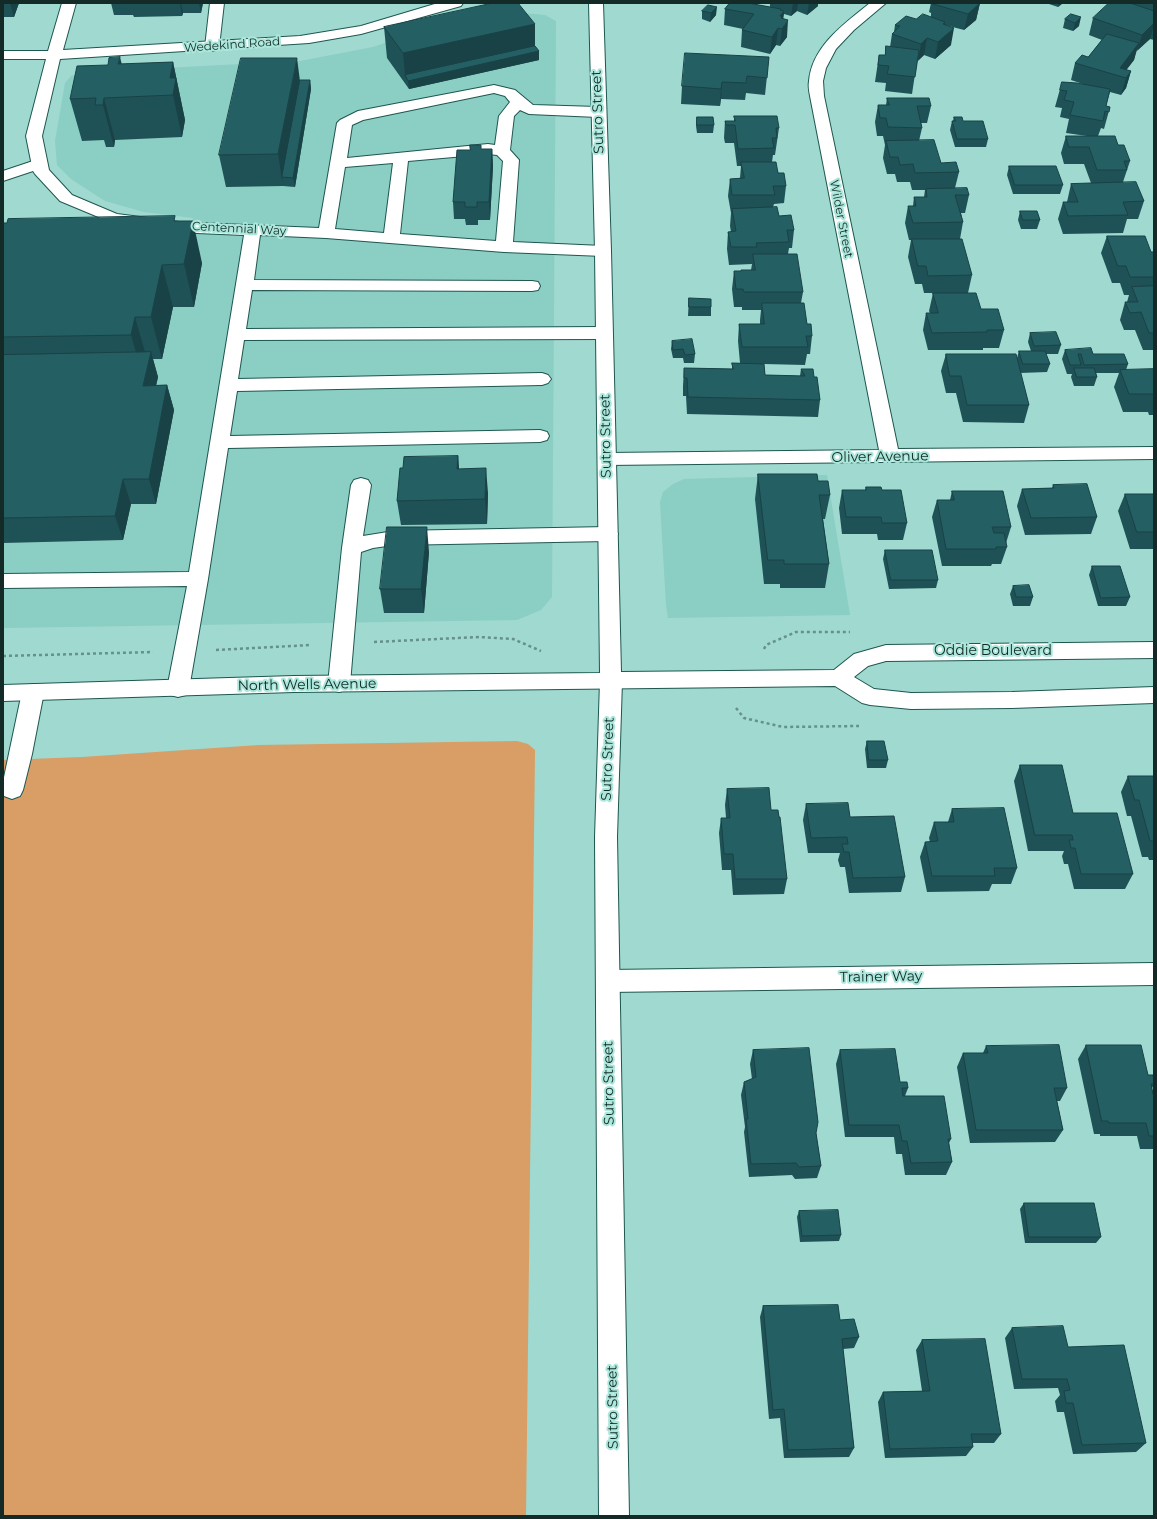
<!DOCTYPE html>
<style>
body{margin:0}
#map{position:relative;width:1157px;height:1519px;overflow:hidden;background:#9fd9cf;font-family:Montserrat,sans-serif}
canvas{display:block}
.frame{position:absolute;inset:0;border:4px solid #132a27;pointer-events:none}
</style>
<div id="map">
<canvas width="1157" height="1519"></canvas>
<div class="frame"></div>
</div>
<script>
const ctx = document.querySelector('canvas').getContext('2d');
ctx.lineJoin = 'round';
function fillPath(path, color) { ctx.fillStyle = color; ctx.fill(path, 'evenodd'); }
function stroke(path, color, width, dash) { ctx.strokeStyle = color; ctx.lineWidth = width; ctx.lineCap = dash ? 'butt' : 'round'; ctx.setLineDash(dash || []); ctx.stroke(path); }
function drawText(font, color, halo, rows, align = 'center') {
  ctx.font = font + ' Montserrat,sans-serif'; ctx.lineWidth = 4; ctx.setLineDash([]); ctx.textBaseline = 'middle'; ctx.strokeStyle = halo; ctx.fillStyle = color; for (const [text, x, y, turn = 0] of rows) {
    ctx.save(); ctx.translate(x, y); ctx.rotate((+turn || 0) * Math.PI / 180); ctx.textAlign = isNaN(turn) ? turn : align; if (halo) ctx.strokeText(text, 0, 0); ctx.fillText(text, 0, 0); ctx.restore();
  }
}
fillPath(new Path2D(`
 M522,13L545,15L556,21L552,597L541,610L517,620L3,628V256L189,240L193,218L144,212L105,201L71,179L57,165L55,141L65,83L71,76L86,72L300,61L373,47L407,35Z
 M827,475L850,615L668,618L666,605L660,502L663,492L673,484L684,479Z`), '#8bcec3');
fillPath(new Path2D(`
 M517,741L528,744L535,750L526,1516H3V760L82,757L259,745Z`), '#d99d66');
const service = new Path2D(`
 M210,3H224L219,47L217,50L212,51L207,50L205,47Z
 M494,85L515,90L533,105L598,107L603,109L606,112L603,115L598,117L529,114L520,110L514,116L510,150L519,160L513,242L603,246L609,247L611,251L609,255L603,256L504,252L326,238L260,235L254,280L532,281L538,282L540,286L538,290L532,291L252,290L246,329L603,327L609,329L612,333L609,337L603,339L244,340L238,379L542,373L548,375L551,379L548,383L542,385L237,391L230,436L540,430L547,432L549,436L547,440L540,442L228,448L208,579L189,689L186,695L178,697L170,695L167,689L187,586L3,588V574L189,572L244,235L197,233L191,231L189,228L191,225L197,223L319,228L337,123L340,120L358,111ZM494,93L505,96L510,102L499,116L495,145L488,144L347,158L352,125L363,120ZM488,154L497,155L503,161L496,241L400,234L408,161ZM393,163L384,233L335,229L345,167Z
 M39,159L45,161L47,164L45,167L3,181V171Z
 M361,478L368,480L371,485L363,536L394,531L608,527L615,529L618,534L615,539L608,541L394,545L373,548L361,552L350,684L346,690L339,692L332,690L328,684L342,548L351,485L354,480Z
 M33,684L41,686L44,692L32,754L23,790L20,796L12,799L4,796L3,782L22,692L25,686Z`);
const minor = new Path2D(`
 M62,3H76L63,50L300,36L361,26L438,3H463L461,6L361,34L309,43L60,59L42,136L49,170L72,195L117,214L203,225L205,228L203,231L197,233L108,221L60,201L35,174L33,171L26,136L46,59H3V51H48Z
 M870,3H886L854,30L836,49L826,68L823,81L824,96L898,449L1154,447V459L607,465L600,464L598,459L600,454L607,453L879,450L810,96C809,91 808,86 809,81C812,46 845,23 870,3Z
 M1154,963V985L608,992L599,989L596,981L599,973L608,970Z`);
const tertiary = new Path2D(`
 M611,673L618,675L622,681L617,837L629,1516H599L595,837L600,681L604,675Z`);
const secondary = new Path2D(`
 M589,3H603L611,251L621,672L834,670L854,654L886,645L1154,642V658L886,661L868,666L854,677L874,689L911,693L1012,692L1154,687V703L1012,708L911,709L870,705L862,703L835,686L294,692L3,701V685L294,676L600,673L595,251Z`);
stroke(service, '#1d574f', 2);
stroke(minor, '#1d574f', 2);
stroke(tertiary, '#1d574f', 2);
stroke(secondary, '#1d574f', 2);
stroke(new Path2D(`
 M374,642L479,637L513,639L541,651
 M764,649L766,645L796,632H850
 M216,650L311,645
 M3,656L153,652
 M736,708L744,718L783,727L859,726`), '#65918a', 2.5, [3, 3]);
fillPath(service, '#fff');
fillPath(minor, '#fff');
fillPath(tertiary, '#fff');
fillPath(secondary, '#fff');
fillPath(new Path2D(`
 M3,3H19L14,17H3Z
 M111,3H203L201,13H183L182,16L134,17L133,15H114Z
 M726,3H748L770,7V3H818V6L807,15L797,11L791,16L784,14L783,19L787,37L780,46L776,45L770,54L741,47L742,30L743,29L724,25L725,9L729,4Z
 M931,3H980L976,20L964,30L945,25L951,45L935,59L924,55L917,61L912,94L885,91L886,83L875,82L879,55H885L890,47L892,34L894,32L895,25L916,19L931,17V13L929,12Z
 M1046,3H1063L1058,7Z
 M1109,3H1154V40L1150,39L1136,51L1134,60L1126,70L1131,71L1126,88L1121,95L1110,92L1106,106L1110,107L1104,129L1101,128L1098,136L1118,145L1130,161L1123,182L1144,201L1138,219H1127L1123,233L1063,234L1058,219L1063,202H1067L1071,184L1091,183L1084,164H1064L1061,153L1066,136H1087L1066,133L1069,119L1060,117L1062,108L1055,107L1062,82L1083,84L1071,80L1075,63L1088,57L1102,40L1089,35L1093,18Z
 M708,5L716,15L710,22L702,19V11Z
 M1071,14L1079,26L1073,31L1063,28L1065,19Z
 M535,24V46L539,51V60L409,89L387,58L384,27Z
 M769,57L765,95L746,93L745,100L721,99L720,106L681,104L682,86Z
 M173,62L185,120L182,137L115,140L114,147H106L104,140L82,141L70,99L108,65Z
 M300,80H310L311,89L295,187L283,186L226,187L219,155Z
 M887,98L931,106L927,123H921L922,128L919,141L941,163L959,172L955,188L969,195L965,213H961L963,222L960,239L972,275L968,293H924L922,284H915L908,257L911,240H909L905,223L908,206H913L914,197H924L925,190H912L910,182H897L895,174H887L883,158L885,145L883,136H877L875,122L878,105H886Z
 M734,116L779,128L775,155H773L772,162L786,186L784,203L774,204L773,207L779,216L794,230L792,248H789L788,254L803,292L801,303L807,324L812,336L810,354H807L805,365L764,364L765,375L800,376L801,369L814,377L820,400L818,417L687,414L686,396H683V386L684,368L732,369V363H740L738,341L739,324H760V320L761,310H742V307H734L732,289L734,271H741L751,270L752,264L729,265L727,249L728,232H731L730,226L731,213L728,196L730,179L740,178L741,166H737L734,143H725L724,138L725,121H734Z
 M697,117L714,125L713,133H697L696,126Z
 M954,117L963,121L988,139L986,147H955L950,130L952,121H953Z
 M482,149H492L493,166L490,220H478V225H466L465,219H454L453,202Z
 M1009,166L1063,185L1060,194H1013L1007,175Z
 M1020,211L1040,220L1037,229H1021L1018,220Z
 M176,221L202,263L194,307H173L162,359H153L158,377L156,386L167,385L174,410L156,504H131L123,540L3,543V223Z
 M1107,236L1151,252H1154V350H1143L1135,330H1124L1120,320L1125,302H1127L1129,295H1124L1120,283H1112L1101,253Z
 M933,293L981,309L1004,330L999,348H983V350H928L923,330L926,313H930L929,311Z
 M689,298L711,307V316H688Z
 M1030,333L1061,345L1058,354H1046L1050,364L1047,372L1020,373L1029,405L1024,423L963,422L956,393H946L941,371L946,354L1017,358L1019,351H1031L1028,342Z
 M672,341L695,354L694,363H684L683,358H673L671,349Z
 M1065,350L1093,354L1128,364L1126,370L1154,369V415H1149L1148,412H1123L1114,387L1119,373H1096L1097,377L1094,386H1074L1071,377L1072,374H1067L1062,359Z
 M458,456L459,469L488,493L487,524L401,525L397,501L403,468Z
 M758,474L818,481L830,495L825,519H823L829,564L825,588H780V584H764L755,499Z
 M1053,485L1097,517L1091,534L1025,535L1017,506L1022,489L1052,488Z
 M866,487L882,490L907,523L903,540H878L877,534H842L839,508L842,490H865Z
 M952,491L1011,527L1006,543L1007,547L1001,564H992L991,566H942L932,517L937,500H950Z
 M1125,494H1154V549H1130L1118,511Z
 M885,550L938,580L936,588L889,589L883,559Z
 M429,552L424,613H384L380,589Z
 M1092,566L1130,597L1126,606H1098L1089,575Z
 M1013,586L1033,597L1030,606H1013L1010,594Z
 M867,741L888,760L886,768H867L865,749Z
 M1020,765L1073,813L1133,874L1125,889H1074L1068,864H1064L1062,856L1064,851H1028L1014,781Z
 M1128,776H1154V860H1149L1148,857H1142L1131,816H1127L1121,792Z
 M727,789L771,810L787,879L784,894L733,895L731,870H722L719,833L721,818H726L725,805Z
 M806,804L850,817L905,877L901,892L849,893L845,867H840L838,860L840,853H808L803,820Z
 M952,809L1017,868L1011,884H992L989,891L927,892L920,857L925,842H930L929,838L934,822H948Z
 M1086,1045L1148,1075L1154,1081V1085L1152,1088L1153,1094H1154V1149H1140L1137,1136H1100V1134H1094L1078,1059Z
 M986,1046L1067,1088L1060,1101H1057L1063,1130L1055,1142L970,1143L957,1067L963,1053H983Z
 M753,1050L816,1133L821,1166L817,1178L795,1179L792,1175L749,1177L744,1132L745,1127L741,1095L744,1082L752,1079L750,1064Z
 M840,1050L900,1082L908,1088L905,1096L951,1139L949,1143L952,1162L946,1175H905L902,1154H896L894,1137H845L836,1064Z
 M1024,1203L1101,1237L1096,1243H1025L1020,1209Z
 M799,1211L841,1235L839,1241L800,1242L797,1217Z
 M763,1306L840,1320L859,1337L854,1348L843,1349L854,1448L849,1457L784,1458L780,1418L769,1419L760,1317Z
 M1012,1328L1068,1347L1146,1443L1136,1452L1073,1454L1064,1412H1057L1055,1401L1060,1395L1058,1388L1014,1389L1005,1338Z
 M922,1340L1001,1434L994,1443H972L973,1447L966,1456L885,1458L878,1402L883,1392L922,1391L916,1350Z`), '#1f5256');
fillPath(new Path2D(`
 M10,3H19L14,17Z
 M180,3H181L183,13L182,16Z
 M199,3H203L201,13Z
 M793,3H798L797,11L791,16Z
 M809,3H818V6L807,15Z
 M980,3L976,20L964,30L968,14Z
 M1059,3H1063L1058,7Z
 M717,7L716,15L710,22L711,13Z
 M784,11L782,28L780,16Z
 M1081,17L1079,26L1073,31L1075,23Z
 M788,20L787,37L780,46L782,29Z
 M945,22L942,38L954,28L951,45L935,59L938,42L943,24Z
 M1154,23V25L1150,39L1137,51L1142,35Z
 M535,24V52L539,51V60L409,89L408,81L405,75L403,53Z
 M778,28L776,45L770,54L772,37Z
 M927,38L924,55L918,61L921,44Z
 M1139,43L1134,60L1121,77L1120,68Z
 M120,57L130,97L118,64Z
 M297,58L301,89L282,177L283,186L278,154Z
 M173,62L185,120L182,137L173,95L170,78Z
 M1131,71L1126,88L1121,95L1126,78Z
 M310,80L311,89L295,187L293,178Z
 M722,82L721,99L720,106L721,89Z
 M104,98L115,140L114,147L103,105Z
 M492,149L493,166L490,220L489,202Z
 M193,221L202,263L194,307L184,264Z
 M162,265L173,307L162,359L151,317Z
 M135,317L147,359L143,377L131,335Z
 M151,352L158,377L150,411L143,386Z
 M167,385L174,410L156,504L149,479Z
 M458,456L460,481L457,469Z
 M486,468L488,493L487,524L485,499Z
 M123,479L131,504L123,540L115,516Z
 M427,527L429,552L424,613L421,589Z`), '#194246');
const building = new Path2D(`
 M493,3H518L535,24L403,53L384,27Z
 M730,3H748L781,9L780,10L784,11L780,16L783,17L781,18L788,20L782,29L778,28L772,37L742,30L754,14L725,9Z
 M934,3H980L968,14L933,4Z
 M1109,3H1130L1154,11V23L1142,35L1093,18Z
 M708,5L717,7L711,13L702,11Z
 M923,14L945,22L943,24L954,28L938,42L927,38L921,44L892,34L900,26L895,25L906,16L916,19Z
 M1071,14L1081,17L1075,23L1065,19Z
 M1107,34L1139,43L1120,68L1131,71L1126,78L1075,63L1082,55L1088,57Z
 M535,46L539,51L408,81L405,75Z
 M886,46L919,50L915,77L887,74L889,66L878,65L879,55H885Z
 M685,53L769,57L767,78L747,76L746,83L722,82L721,89L682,86Z
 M120,57L118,64L173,62L170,78H176L173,95L104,98L103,105H95L96,98L70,99L77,66L108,65L109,58Z
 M241,58H297L278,154L219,155Z
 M300,80H310L293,178L282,177Z
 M1062,82L1077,83L1110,89L1106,106L1110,107L1109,112L1105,111L1103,121L1070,115L1074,102L1064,100L1067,91L1060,90Z
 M887,98H929L931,106H917L922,128L888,127L886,118H880L878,105H889Z
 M734,116H777L779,128H776L777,138H772L774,148L738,149L735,125H726L725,121H735Z
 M697,117H713L714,125H697Z
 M954,117H962L963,121H983L988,139H957L952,121H955Z
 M1066,136H1115L1118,145H1124L1130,161H1124L1127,170H1097L1089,147H1069Z
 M934,140L941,163L956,162L959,172L915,173L913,164L900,165L898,157H890L886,141Z
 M470,145H481V149H492L489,202H477V207H465V202H453L457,150H470Z
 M741,162H776L778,173H784L786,186H773L775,195H732L730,179L744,178Z
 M1009,166H1056L1063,185H1015Z
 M1136,182L1144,201L1123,202L1128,215L1068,216L1063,202H1078L1071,184Z
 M967,188L969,195H955L963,222L913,223L908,206H916L914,197H927L926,189Z
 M777,207L779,216L791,215L794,230H787L789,242L756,243L757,247H731L728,232L736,231L732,209Z
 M1020,211H1037L1040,220H1023Z
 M175,216L174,221H193L184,264L162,265L151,317H135L131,335L3,337V223H7L8,219Z
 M1107,236H1145L1151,252H1154V277H1130L1126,266H1118Z
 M912,239H962L972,275L928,276L926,266H918Z
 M753,254H797L803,292H744L743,289H736L734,271H741V270H755Z
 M1154,286V333H1149L1141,312L1130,313L1125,302H1138L1132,287Z
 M933,293H976L981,309H998L1004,330H987V332L932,333L926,313H938Z
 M689,298L711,299V307H689Z
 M762,303H804L807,324H811L812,336H806L808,347H742L739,324H764Z
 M1056,332L1061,345L1034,346L1030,333Z
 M692,339L695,354L685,355L683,349L673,350L672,341Z
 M1091,348L1093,354H1124L1128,364L1084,365L1081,354H1078L1081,365H1070L1065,350Z
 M1019,351H1045L1050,364H1023Z
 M151,352L143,386L167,385L149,479H123L115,516L3,518V355Z
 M946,354H1016L1029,405H967L961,376H950Z
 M732,363L764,364L765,375L805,376L801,369H813L814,377H817L820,400L688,397L687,378H684V368L733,369Z
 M1074,368H1094L1097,377H1077Z
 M1154,369V394H1129L1120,370Z
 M458,456L457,469L486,468L485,499L397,501L400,468H403L404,457Z
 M758,474H817L818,481H828L830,495H819L829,564H784V560H768Z
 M1087,484L1097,517L1031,518L1022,489L1054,488L1053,485Z
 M866,487H881L882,490H901L907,523H882L881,517H846L842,490H866Z
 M952,491H1003L1011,527H992L994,533H1004L1007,547H996V549H946L937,500H954Z
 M1125,494H1154V532H1137Z
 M387,527H427L421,589H380Z
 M885,550H932L938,580H891Z
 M1092,566H1120L1130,597L1101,598Z
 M1029,585L1033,597H1016L1013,586Z
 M867,741H884L888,760H869Z
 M1020,765H1062L1073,813H1117L1133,874H1081L1075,848H1071L1069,840H1073L1072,835H1035Z
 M1128,776H1154V841H1150L1139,800H1135Z
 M769,788L771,810H778L779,817H780L787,879H735L733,854H724L721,818H730L727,789Z
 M848,803L850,817L894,816L905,877L853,878L849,852H844L842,844H848L847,837L811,838L806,804Z
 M1004,808L1017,868H994L995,876H932L925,842L938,841L934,822H954L952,809Z
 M1059,1045L1067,1088H1054L1063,1130H976L963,1053H988L986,1046Z
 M1086,1045H1141L1148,1075H1153L1154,1081V1084H1151L1153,1094H1154V1136H1149L1146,1123H1109L1108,1121H1102Z
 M809,1048L818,1122L816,1133L821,1166L799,1167L796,1163L751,1164L746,1119H748L744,1082L756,1077L753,1050Z
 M895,1049L900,1082H907L908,1088H902L903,1096H944L951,1139H948L952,1162L911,1163L907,1141H902L899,1125H849L840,1050Z
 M1024,1203H1094L1101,1237H1029Z
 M838,1210L841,1235L802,1236L799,1211Z
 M838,1305L840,1320L854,1319L859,1337L842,1339L854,1448L788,1450L784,1409L773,1410L763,1306Z
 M1063,1326L1068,1347L1124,1345L1146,1443L1082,1445L1073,1403H1066L1064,1391L1070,1390L1067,1379H1022L1012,1328Z
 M985,1339L1001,1434H971L973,1447L890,1449L883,1392L930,1391L922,1340Z`);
fillPath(building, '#245f64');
stroke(building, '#194246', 1);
drawText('12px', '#132a27', '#ace7dc', [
 ["Wedekind Road",232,45,-4],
 ["Wilder Street",841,219,79],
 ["Centennial Way",239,229,3]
]);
drawText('14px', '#132a27', '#ace7dc', [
 ["Sutro Street",598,112,-92],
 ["Sutro Street",606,436,-91],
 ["Oliver Avenue",880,457,-1],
 ["Oddie Boulevard",993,651],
 ["North Wells Avenue",307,685,-1],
 ["Sutro Street",608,759,-88],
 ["Trainer Way",881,977,-1],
 ["Sutro Street",609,1083,-91],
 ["Sutro Street",613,1407,-91]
]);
</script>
